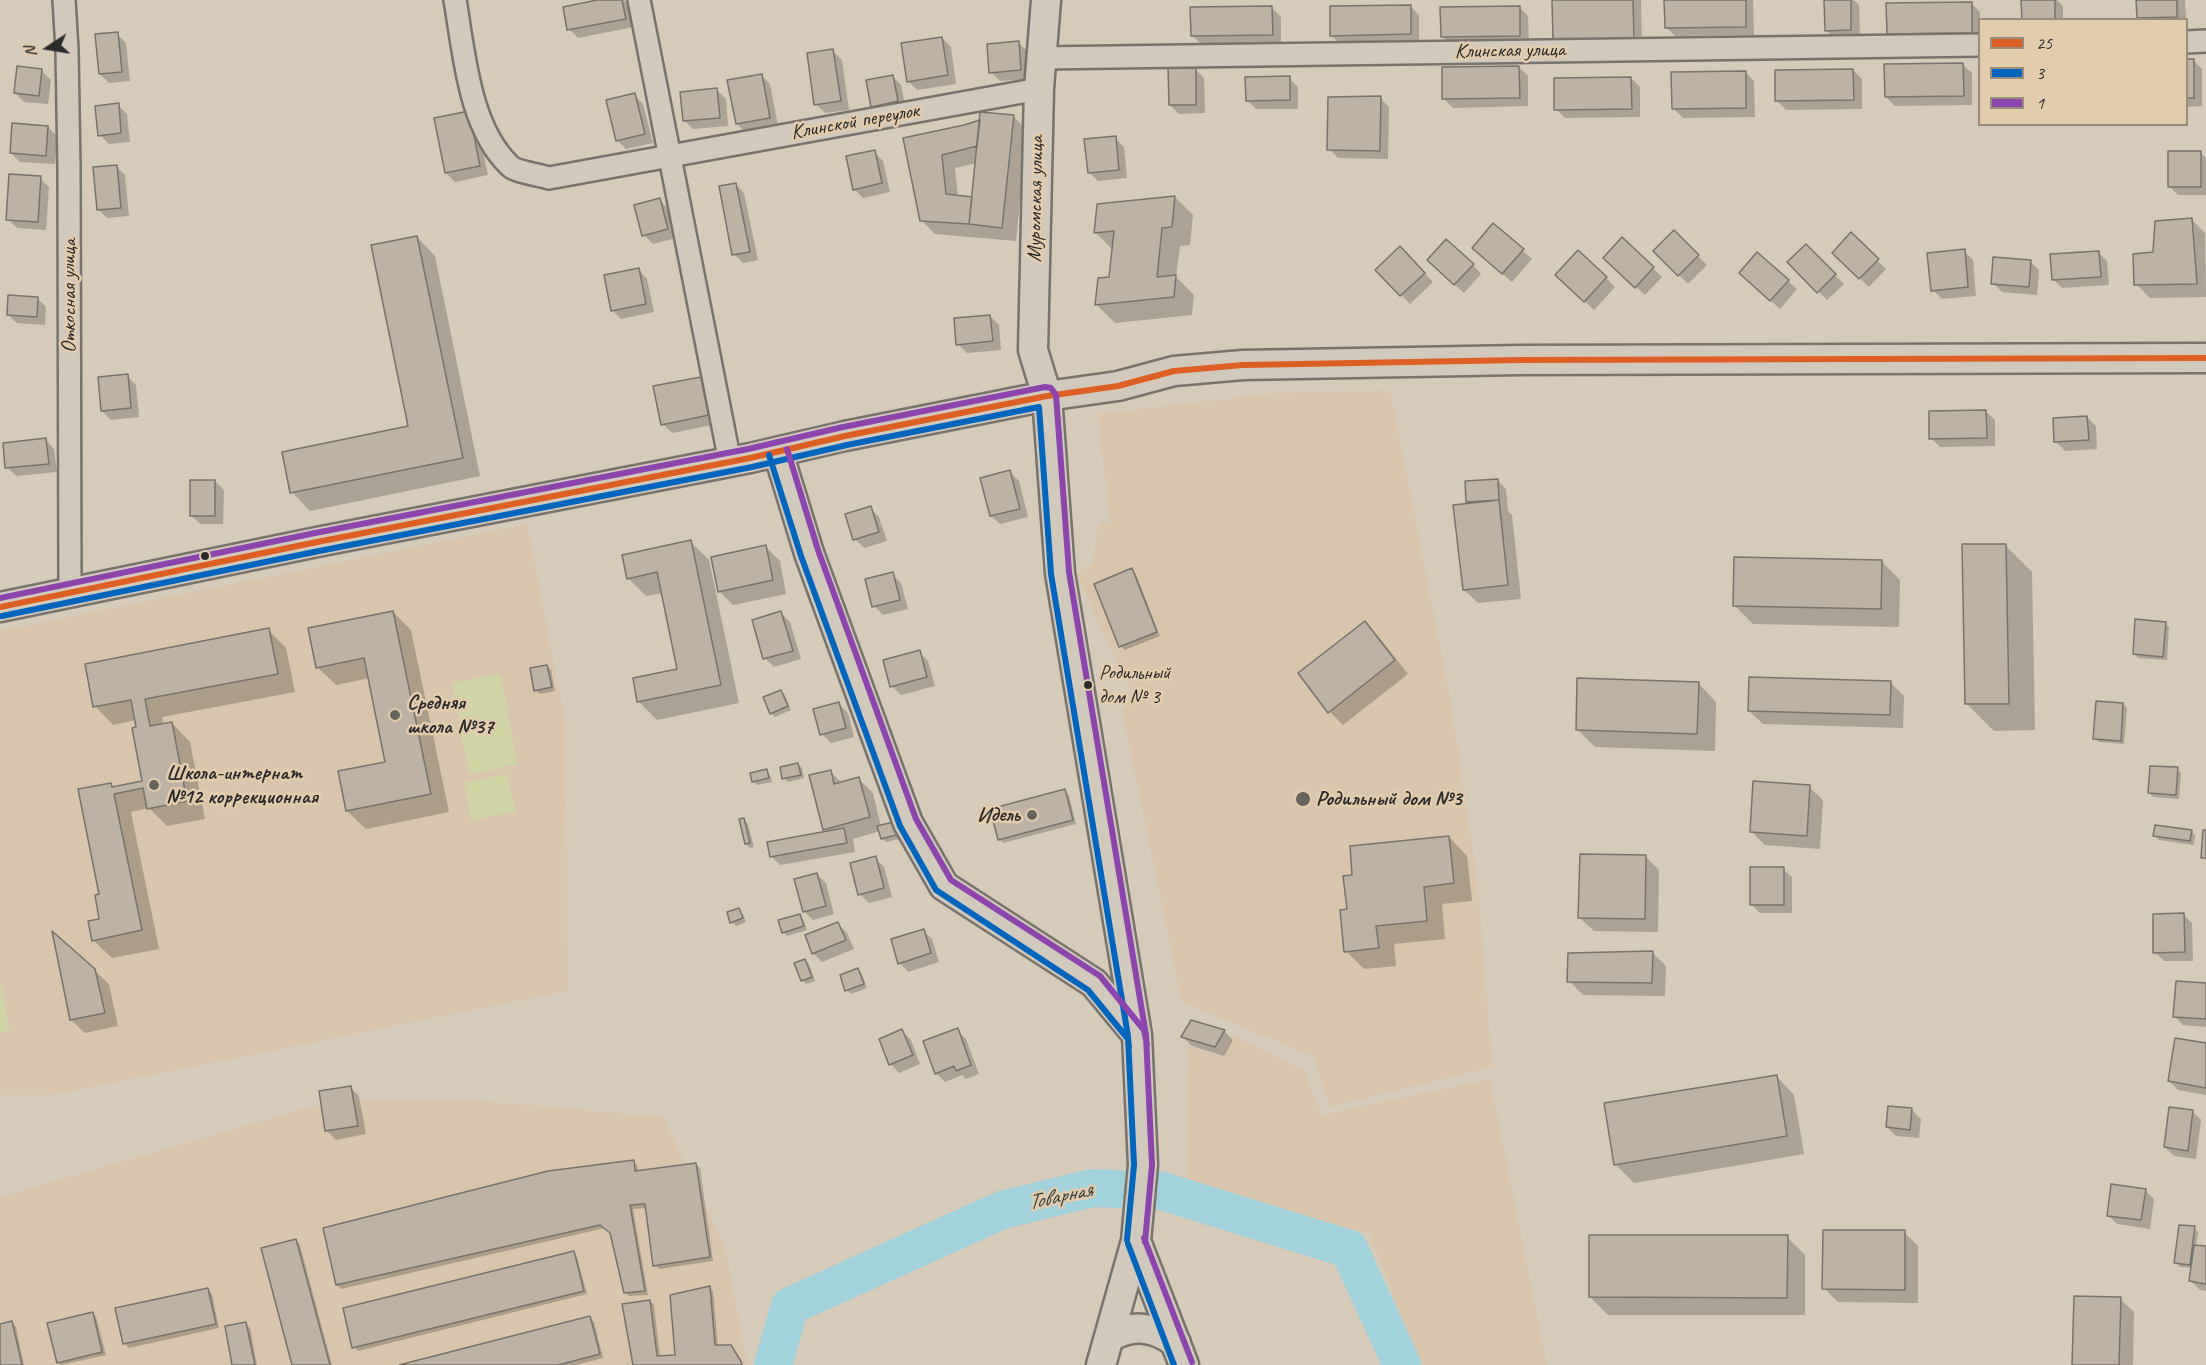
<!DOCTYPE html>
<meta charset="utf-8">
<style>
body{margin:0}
#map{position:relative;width:2206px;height:1365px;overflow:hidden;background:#d6cab9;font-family:Caveat,sans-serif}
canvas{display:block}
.legend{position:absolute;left:1978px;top:18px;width:210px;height:108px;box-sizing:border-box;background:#e3ccac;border:2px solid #998c78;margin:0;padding:8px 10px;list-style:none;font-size:18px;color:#2b2b2b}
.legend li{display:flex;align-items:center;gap:12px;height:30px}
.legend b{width:30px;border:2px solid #998c78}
.north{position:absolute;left:18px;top:18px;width:60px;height:60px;-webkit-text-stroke:4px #e3ccac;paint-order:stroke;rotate:258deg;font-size:16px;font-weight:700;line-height:24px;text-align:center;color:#2b2b2b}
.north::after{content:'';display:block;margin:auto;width:21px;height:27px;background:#2b2b2b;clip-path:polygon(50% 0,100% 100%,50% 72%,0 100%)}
</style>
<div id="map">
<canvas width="2206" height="1365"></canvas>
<ul class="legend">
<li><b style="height:8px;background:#de5f23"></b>25</li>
<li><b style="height:8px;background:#0065bd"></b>3</li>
<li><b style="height:8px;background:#8e44ad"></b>1</li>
</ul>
<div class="north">N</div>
</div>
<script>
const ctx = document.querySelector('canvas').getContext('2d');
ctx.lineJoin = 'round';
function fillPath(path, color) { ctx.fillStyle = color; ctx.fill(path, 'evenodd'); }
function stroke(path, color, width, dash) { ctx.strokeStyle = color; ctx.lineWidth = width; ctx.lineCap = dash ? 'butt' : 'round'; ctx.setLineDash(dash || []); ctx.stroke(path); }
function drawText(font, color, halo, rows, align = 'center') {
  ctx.font = font + ' Caveat,sans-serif'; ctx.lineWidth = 5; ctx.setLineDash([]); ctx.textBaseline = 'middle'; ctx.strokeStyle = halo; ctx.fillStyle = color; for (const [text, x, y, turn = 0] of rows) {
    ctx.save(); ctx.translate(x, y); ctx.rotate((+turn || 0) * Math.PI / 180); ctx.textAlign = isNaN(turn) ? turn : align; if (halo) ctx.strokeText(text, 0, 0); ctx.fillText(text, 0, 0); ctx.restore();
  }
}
fillPath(new Path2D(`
 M1390,390L1451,702L1478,887L1492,1067L1329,1107L1314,1057L1182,1002L1122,711L1132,694L1076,574L1093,564L1099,522H1110L1098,414L1279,393Z
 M527,524L565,721L568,991L51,1095H0V631Z
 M1233,1036L1305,1071L1321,1115L1490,1079L1547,1365H1420L1369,1233L1186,1186L1188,1046L1221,1056Z
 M469,1100L663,1117L726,1250L747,1365H0V1197L331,1101Z`), '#d8c5ab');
fillPath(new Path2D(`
 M501,674L517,765L469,774L452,683Z
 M508,774L515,812L471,820L464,782Z
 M0,982L10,1030L0,1032Z`), '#d0d4a4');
fillPath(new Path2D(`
 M605,0H624L630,6L634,27L578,38L569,29Z
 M1554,0H1641L1642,47L1563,48L1554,39Z
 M1666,0H1753L1754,35L1675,36L1666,27Z
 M1826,0H1854L1859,5L1860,39H1835L1826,30Z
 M2023,0H2057L2063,6V20H2023Z
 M2138,0H2185L2186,20H2140L2138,17Z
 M1971,3L1980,12V41L1897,42L1888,33Z
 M1410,6L1419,15V43L1340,44L1331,35Z
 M1519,7L1528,16L1529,44L1451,45L1442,36Z
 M1272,8L1281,17V43L1201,44L1192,35Z
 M117,34L126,43L130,81L109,83L100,74Z
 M942,38L951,47L956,84L917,90L908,81Z
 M1018,42L1027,51L1029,79L1000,81L991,72Z
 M833,51L842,60L849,110L825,113L816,104Z
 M2186,60H2193L2202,69V106L2186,107Z
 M1963,65L1972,73V105L1895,106L1886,97Z
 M1519,67L1528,76V106L1453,108L1444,99Z
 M1195,69L1204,78L1205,113L1179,114L1170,105Z
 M1853,70L1862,79V109L1786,110L1777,101Z
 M42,71L51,80L48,104L24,102L15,93Z
 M1745,72L1754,81L1755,117L1683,118L1674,109Z
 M761,75L770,84L778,126L746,133L737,124Z
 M892,76L901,85L906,110L882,115L873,106Z
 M1289,78L1298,87V109H1256L1247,100Z
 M1631,78L1640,87V117L1565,118L1556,109Z
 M717,90L726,99L728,126L693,129L684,120Z
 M634,95L643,104L653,143L626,149L617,140Z
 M1380,98L1389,107L1388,159L1338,158L1329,149Z
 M118,105L127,114L130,142L109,144L100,135Z
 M1013,116L1027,130L1016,241L935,234L921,220L905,139ZM977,163L973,198L958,197L955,168Z
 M436,119L477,122L488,175L455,182L446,173Z
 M48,127L57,136L55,164L20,162L11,153Z
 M1115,138L1124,147L1127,178L1098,181L1089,172Z
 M874,152L883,161L890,192L863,198L854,189Z
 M2200,152L2206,158V195H2178L2169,186Z
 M116,166L125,175L129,216L107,218L98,209Z
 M40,178L49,187L46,230L17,228L8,219Z
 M735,184L744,193L758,260L743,263L734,254Z
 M1175,197L1193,215L1190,245L1180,246L1176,277L1194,295L1192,315L1115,323L1097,305L1111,278L1113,250L1095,232L1098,205Z
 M660,200L668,209L676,238L653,244L644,235Z
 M2191,219L2205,233L2206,297L2150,298L2136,284L2155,253Z
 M1494,226L1532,259L1512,282L1483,257Z
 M1674,233L1707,265L1688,284L1655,251Z
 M1851,235L1886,269L1869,287L1834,253Z
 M417,237L435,256L480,476L310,511L292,492L410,428Z
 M1806,246L1844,284L1827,300L1789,262Z
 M1400,248L1433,282L1410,304L1377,270Z
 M1964,251L1973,260L1976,296L1942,299L1933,290Z
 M2098,252L2107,261L2109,285L2062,288L2053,279Z
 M2030,261L2039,270L2037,295L2002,292L1993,283Z
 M1473,265L1481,274L1464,293L1438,269Z
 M1614,267L1653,268L1662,277L1645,295Z
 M639,270L647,279L654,312L621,319L612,310Z
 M1606,278L1615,287L1594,310L1565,284Z
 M1788,281L1797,289L1780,309L1750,282Z
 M37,298L46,307L45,325L17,323L8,315Z
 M990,316L999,325L1001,350L967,353L958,344Z
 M127,376L136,385L139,417L111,420L102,411Z
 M701,378L710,387L717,424L672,433L663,424Z
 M1986,412L1995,420V446L1940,447L1931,438Z
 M2087,417L2096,426L2097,449L2065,451L2056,442Z
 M46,440L54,449L57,472L16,476L7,467Z
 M1010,472L1019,481L1028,517L1000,524L991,516Z
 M1497,480L1506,489L1508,511L1512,515L1521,599L1478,603L1464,590L1471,505L1468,502Z
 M215,481L224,490L223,524H200L191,515Z
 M870,508L879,517L887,541L864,548L855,539Z
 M691,542L709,560L739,703L657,720L639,702L679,670L663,593L646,596L628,578Z
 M2005,545L2032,572L2035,730L1994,731L1967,704Z
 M766,547L780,561L786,594L733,605L719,591Z
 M1882,562L1900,580L1899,627L1753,624L1734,605Z
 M1132,570L1136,574L1160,636L1125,650L1120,646Z
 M892,574L901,583L908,609L883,615L874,606Z
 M393,612L411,630L449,812L366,829L347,811L387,763L370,678L336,685L317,667Z
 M781,613L790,622L801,659L774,667L765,658Z
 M1364,623L1378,636L1408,674L1343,725L1330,712Z
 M2165,623L2169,627L2167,660L2138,658L2134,654Z
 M268,630L286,648L295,692L162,717L164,725L172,723L190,742L205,819L167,826L149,808L131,812L159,949L112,958L93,940L101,920V895L111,784L114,788L143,782L136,720L113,725L95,706Z
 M919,652L928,661L935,686L901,695L892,686Z
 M547,666L551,670L555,691L540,694L535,690Z
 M1890,682L1904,696L1903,728L1763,724L1749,711Z
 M1698,683L1716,702L1715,751L1595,747L1577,729Z
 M781,691L785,695L791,710L775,717L771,713Z
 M839,704L848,713L854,737L831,743L822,734Z
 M2123,704L2127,708L2124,744L2099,742L2095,738Z
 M798,764L802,768L804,778L788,782L784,778Z
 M2177,769L2181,773L2179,799L2153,797L2149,793Z
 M766,771L770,775L772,782L757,785L753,781Z
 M830,771L842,783L859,779L873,793L881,827L896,823L903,838L886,842L882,838L880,831L853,839L855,852L780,865L771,856L829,833L825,829Z
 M1809,787L1823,800L1820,849L1765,845L1751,831Z
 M1065,791L1069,795L1076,824L1003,843L999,839Z
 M744,820L748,824L754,847L750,848L746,844Z
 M2191,831L2195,835L2194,845L2159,840L2155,836Z
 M1449,837L1467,856L1472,901L1442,904L1445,939L1394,944L1396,966L1364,969L1346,951L1348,910L1354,877Z
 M1645,856L1659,870L1658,932L1594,931L1580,918Z
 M875,858L884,867L892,897L869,903L860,894Z
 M1783,869L1792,877V913H1760L1751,904Z
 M817,875L826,883L834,914L813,920L804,911Z
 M739,910L743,914L746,922L736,926L732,922Z
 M2183,914L2192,923L2193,961H2164L2155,952Z
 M799,915L803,919L807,930L787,936L783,932Z
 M838,924L847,933L854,949L822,962L813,953Z
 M923,931L932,939L939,962L908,972L900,963Z
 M1652,952L1666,966L1665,996L1583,995L1569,981Z
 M805,960L809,964L815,981L806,984L802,980Z
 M94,970L109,984L118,1026L85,1033L71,1020Z
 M858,970L862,974L867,988L851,994L847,990Z
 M2206,985V1027L2183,1025L2174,1016Z
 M957,1030L966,1039L979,1074L966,1079L962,1075L945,1082L936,1073Z
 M902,1031L911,1040L920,1064L899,1073L891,1064Z
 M1224,1031L1233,1040L1224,1056L1192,1046L1183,1037Z
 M2206,1045V1095L2178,1090L2169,1081Z
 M1776,1076L1794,1095L1804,1154L1634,1183L1615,1164Z
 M350,1087L359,1096L366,1134L336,1140L327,1131Z
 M1912,1110L1921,1119L1919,1138L1896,1136L1887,1127Z
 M2192,1111L2201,1120L2196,1159L2174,1156L2165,1147Z
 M633,1161L637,1165L638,1172L696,1164L700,1168L713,1261L659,1269L655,1265L647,1208L633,1209L648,1295L629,1296L625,1292L612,1233L605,1228L341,1289L337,1285Z
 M2145,1190L2154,1199L2150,1229L2117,1224L2108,1215Z
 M2194,1228L2198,1232L2196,1247L2206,1248V1291L2200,1290L2191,1281L2192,1268L2180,1267L2176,1263Z
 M1904,1232L1918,1246V1303L1838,1302L1824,1288Z
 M1787,1237L1805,1255V1315H1608L1590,1297Z
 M296,1240L300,1245L332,1365H293Z
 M573,1253L577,1257L587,1294L358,1351L354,1347Z
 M709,1287L713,1291L718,1347H730L743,1365H634L650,1301L654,1305L660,1357L676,1356Z
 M208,1289L212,1294L219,1328L129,1348L125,1344L117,1309Z
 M2120,1299L2134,1312L2133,1365H2074Z
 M92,1313L96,1317L106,1355L61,1365L58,1362Z
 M590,1318L594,1322L603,1358L576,1365H405Z
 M12,1322L16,1327L24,1365H0V1325Z
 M246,1324L250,1328L257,1365H235Z`), '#0003');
stroke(new Path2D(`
 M773,1365L790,1306L1002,1210L1092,1188L1162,1191L1349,1249L1402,1365`), '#a1d2dc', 38);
const building = new Path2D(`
 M597,0H622L626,19L567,30L563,7Z
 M1552,0H1633L1634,38L1553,40Z
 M1664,0H1746V27L1665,28Z
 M1824,0H1851V30L1825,31Z
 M2021,0H2055V20H2022Z
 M2136,0H2177V17L2137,18Z
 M1972,2V33L1887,34L1886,3Z
 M1411,5V34L1330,36V6Z
 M1272,6L1273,35L1191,36L1190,7Z
 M1520,6V36L1441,37L1440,7Z
 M118,32L122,72L99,74L95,34Z
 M942,37L948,75L907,82L901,43Z
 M1019,41L1021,70L989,73L987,44Z
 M833,49L841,101L814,105L807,53Z
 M2186,59H2194V98H2186Z
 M1963,63L1964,96L1885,97L1884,64Z
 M17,66L42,69L39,96L14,93Z
 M1519,66L1520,98L1442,99V67Z
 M1168,68H1196V105H1169Z
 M1853,69L1854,100L1775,101V70Z
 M1746,71V108L1672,109L1671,72Z
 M762,74L770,118L736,124L727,80Z
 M893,75L898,101L871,107L866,80Z
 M1290,76V100L1246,101L1245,77Z
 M1631,77L1632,109L1554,110V78Z
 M717,88L720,118L683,121L680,92Z
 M635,93L645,134L616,141L606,100Z
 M1381,96L1380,151L1327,150L1328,97Z
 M119,103L121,133L98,136L95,106Z
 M469,111L480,166L445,173L434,118Z
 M980,112L1014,115L1002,228L969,224Z
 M980,120L977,146L942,155L946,194L972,197L969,224L920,221L903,138L964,125Z
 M12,123L48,126L46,156L10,153Z
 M1116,136L1119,170L1088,173L1084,139Z
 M875,150L882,183L853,190L846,156Z
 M2168,151H2201V187H2168Z
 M117,165L121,208L97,210L93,167Z
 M9,174L41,176L38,222L6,220Z
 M736,183L750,252L732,255L719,186Z
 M1175,196L1172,227L1162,228L1157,277L1176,275L1174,297L1095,305L1098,278L1109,277L1114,231L1094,233L1097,204Z
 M660,198L668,229L642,236L634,205Z
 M2192,218L2197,284L2134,285L2133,254L2153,252L2155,221Z
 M1493,223L1524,249L1502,274L1472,248Z
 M1674,230L1699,255L1678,276L1653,251Z
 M1851,232L1879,259L1859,279L1832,253Z
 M417,236L463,458L290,493L282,452L408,426L371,245Z
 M1622,237L1654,267L1635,288L1603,258Z
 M1446,239L1474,264L1454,285L1427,260Z
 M1806,244L1836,274L1817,293L1787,262Z
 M1400,246L1425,273L1400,296L1375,270Z
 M1965,249L1968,287L1931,291L1927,253Z
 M1578,250L1607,277L1584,302L1555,275Z
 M2099,251L2101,277L2052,280L2050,254Z
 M1757,252L1789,280L1770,301L1739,273Z
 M1993,257L2031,260L2029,287L1991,284Z
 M639,268L646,304L611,311L604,275Z
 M8,295L38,297L37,317L7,315Z
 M990,315L993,341L956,345L954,318Z
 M128,374L131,408L101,411L98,377Z
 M701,377L709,415L661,425L653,386Z
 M1986,410L1987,438L1929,439V411Z
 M2087,416L2089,440L2054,442L2053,418Z
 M46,438L49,464L5,468L3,443Z
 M1010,470L1020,509L990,516L980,478Z
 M1498,479L1499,500L1466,502L1465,481Z
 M190,480H215V516H190Z
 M1499,500L1508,585L1463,590L1453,505Z
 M871,506L879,532L853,540L845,514Z
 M691,540L721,685L637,702L633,678L677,669L657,572L627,579L622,555Z
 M1962,544H2006L2009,704H1965Z
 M766,545L773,580L718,592L711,557Z
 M1734,557L1882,560L1881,609L1733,606Z
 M1132,568L1157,632L1119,647L1094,584Z
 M893,572L900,600L872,607L865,579Z
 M393,611L431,794L346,811L338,771L385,762L364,658L316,668L308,628Z
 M781,611L793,651L763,659L752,620Z
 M2135,619L2166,622L2163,657L2133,654Z
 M1365,621L1395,660L1328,713L1298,673Z
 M269,628L278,674L145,699L150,726L172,722L187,801L147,809L143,788L114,794L142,930L92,941L88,921L99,919L95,895L99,894L78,789L111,783L112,787L142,781L132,728L136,727L131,700L93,707L85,664Z
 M920,650L927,677L890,687L883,660Z
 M547,665L552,687L534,691L530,668Z
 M1749,677L1891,681L1890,715L1748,711Z
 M1577,678L1699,682L1697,734L1576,730Z
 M781,690L788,706L770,714L763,697Z
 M2096,701L2123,703L2121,741L2093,739Z
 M839,702L846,728L820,735L813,709Z
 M798,763L801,775L782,779L780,767Z
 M2150,766L2178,767L2176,795L2148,793Z
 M767,769L769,778L752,782L750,773Z
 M831,770L834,784L859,777L870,817L823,830L809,775Z
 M1753,781L1810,785L1807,836L1750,832Z
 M1065,789L1073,820L998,840L990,809Z
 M744,818L750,843L745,844L739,819Z
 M897,821L900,834L881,839L877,826Z
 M2155,825L2192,830L2190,841L2153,836Z
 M844,828L847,843L770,857L767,842Z
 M2203,830H2206V858H2201Z
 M1449,836L1454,883L1424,887L1427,921L1376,926L1379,948L1344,952L1340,910L1347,909L1343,876L1352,875L1350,846Z
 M1580,854L1646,855L1645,919L1578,918Z
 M876,856L884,888L858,895L850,863Z
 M1750,867H1784V905H1750Z
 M817,873L826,906L803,912L794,879Z
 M739,908L743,918L730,923L727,912Z
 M2184,913L2185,952L2153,953V914Z
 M800,914L804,926L782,933L778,920Z
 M838,922L846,940L812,954L805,935Z
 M924,929L931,953L898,964L891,939Z
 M52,931L95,969L105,1013L70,1020Z
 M1653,951L1652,983L1567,982L1568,953Z
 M805,959L812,977L801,981L794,963Z
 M858,968L864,984L845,991L840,975Z
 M2176,981L2206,983V1019L2173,1017Z
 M1191,1020L1225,1030L1215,1047L1181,1037Z
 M958,1028L971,1065L956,1071L954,1066L935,1074L923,1041Z
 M902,1029L913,1055L889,1065L879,1039Z
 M2175,1038L2206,1043V1088L2168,1081Z
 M1777,1075L1787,1136L1614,1165L1604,1103Z
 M351,1086L358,1126L325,1131L319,1091Z
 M1888,1106L1912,1108L1910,1130L1886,1127Z
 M2169,1107L2193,1110L2188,1151L2164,1147Z
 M634,1160L635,1171L696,1163L710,1257L653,1266L645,1204L630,1205L645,1291L624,1293L610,1233L600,1225L336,1285L323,1228L548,1171Z
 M2111,1184L2146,1189L2141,1220L2107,1216Z
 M2179,1225L2195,1226L2190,1265L2174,1263Z
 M1823,1230H1905V1290L1822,1289Z
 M1589,1235H1788L1787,1298L1589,1297Z
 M296,1239L330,1365H292L261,1248Z
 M2194,1245L2206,1246V1284L2189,1281Z
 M574,1251L584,1291L352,1348L343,1308Z
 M710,1286L715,1345H731L742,1363L741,1365H633L622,1304L650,1300L657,1356L675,1355L670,1295Z
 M208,1288L216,1324L123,1344L115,1308Z
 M2074,1296L2121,1297L2119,1365H2072Z
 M93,1312L102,1352L57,1363L47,1323Z
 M590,1316L600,1354L558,1365H399Z
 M12,1321L22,1365H0V1324Z
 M246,1322L255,1365H232L225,1326Z`);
fillPath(building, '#bdb2a4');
stroke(building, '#78736b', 1.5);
const minor = new Path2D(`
 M64,0L67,50L69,169L70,593
 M455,0C464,52 469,128 510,166C516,172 540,175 549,178L1039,89
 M639,0L730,462
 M2186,42L2206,41
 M1041,58L1980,45`);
const secondary = new Path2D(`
 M1046,0L1039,89L1033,350L1047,396L1060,573L1137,1035L1143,1165L1136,1241L1101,1365
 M778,452L809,553L908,823L944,886L1094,983L1137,1035
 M0,607L317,542L750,458L845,436L1047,396L1118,386L1174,371L1243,365L1521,360L2206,358
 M1136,1241L1184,1365
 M1109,1338C1132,1323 1156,1327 1176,1343`);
stroke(minor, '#78736b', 26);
stroke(secondary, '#78736b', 33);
stroke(minor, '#d2c9bd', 21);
stroke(secondary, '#d2c9bd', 28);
stroke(new Path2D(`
 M0,607L317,542L750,458L845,436L1047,396L1118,386L1174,371L1243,365L1521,360L2206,358`), '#de5f23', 6);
stroke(new Path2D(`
 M769,455L801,556L900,826L936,890L1088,990L1128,1039L1129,1047
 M2,616L319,551L752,467L847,445L1039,407L1051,574L1128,1036L1134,1165L1127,1240
 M1128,1244L1174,1365`), '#0065bd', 6);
stroke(new Path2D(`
 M787,449L818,550L916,819L951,880L1100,976L1144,1030L1147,1045
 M0,598L315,533L748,449L843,427L1045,387L1051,388L1056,395L1069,572L1146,1035L1152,1165L1145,1242
 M1144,1238L1192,1362`), '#8e44ad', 6);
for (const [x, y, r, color] of [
 [205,556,5,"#2b2b2b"],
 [1088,685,5,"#2b2b2b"],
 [395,715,6,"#67635d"],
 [154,785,6,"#67635d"],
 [1303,799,8,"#67635d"],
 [1032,815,6,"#67635d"]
]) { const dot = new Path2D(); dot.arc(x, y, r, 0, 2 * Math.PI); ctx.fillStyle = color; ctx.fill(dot); stroke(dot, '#e3ccac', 2); }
drawText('20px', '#2b2b2b', '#e3ccac', [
 ["Родильный",1099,674],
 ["дом № 3",1099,698]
], 'left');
drawText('21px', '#2b2b2b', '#e3ccac', [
 ["Клинская улица",1510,51,-1],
 ["Клинской переулок",855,122,-10],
 ["Муромская улица",1036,199,-89],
 ["Откосная улица",69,296,-90]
]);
drawText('bold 21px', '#2b2b2b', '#e3ccac', [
 ["Средняя",407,703],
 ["школа №37",407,727],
 ["Школа-интернат",166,773],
 ["№12 коррекционная",166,797],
 ["Родильный дом №3",1316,799],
 ["Идель",1020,815,"right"]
], 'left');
drawText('italic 22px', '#343c3e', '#e3ccac', [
 ["Товарная",1060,1197,-12]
]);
</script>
